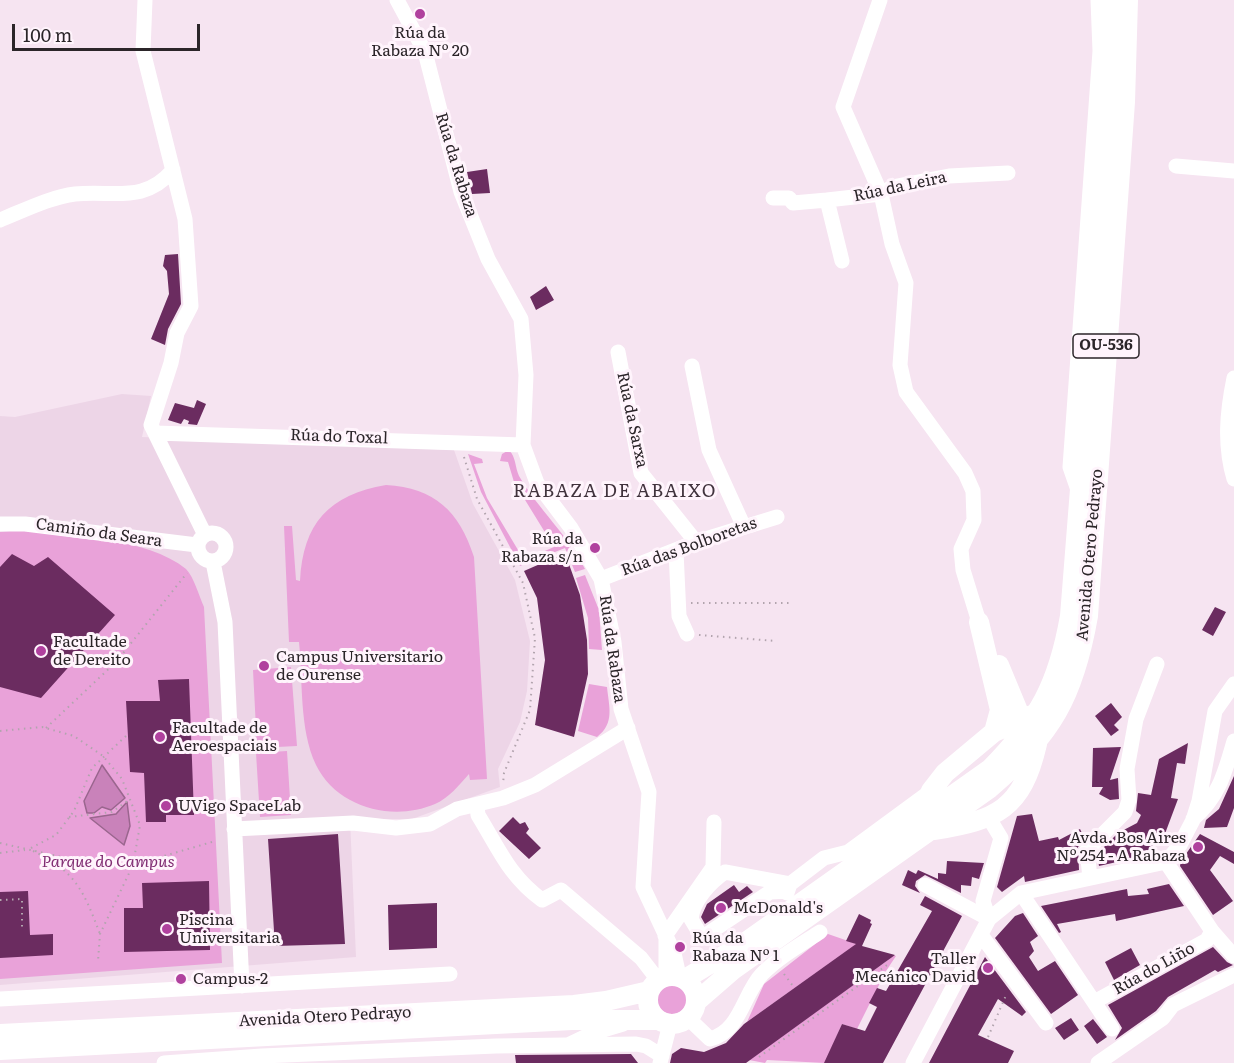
<!DOCTYPE html>
<meta charset="utf-8">
<style>
body{margin:0}
#map{position:relative;width:1234px;height:1063px;overflow:hidden;background:#f6e4f1;font-family:Literata,serif}
canvas{display:block}
.scale{position:absolute;left:12px;top:24px;width:188px;height:27px;box-sizing:border-box;border:3px solid #2b2529;border-top:0;padding-left:8px;font-size:18px;line-height:21px;white-space:nowrap;color:#2b2529;-webkit-text-stroke:4px #fff4fc;paint-order:stroke}
</style>
<div id="map">
<canvas width="1234" height="1063"></canvas>
<div class="scale">100 m</div>
</div>
<script>
const ctx = document.querySelector('canvas').getContext('2d');
ctx.lineJoin = 'round';
function fillPath(path, color) { ctx.fillStyle = color; ctx.fill(path, 'evenodd'); }
function stroke(path, color, width, dash) { ctx.strokeStyle = color; ctx.lineWidth = width; ctx.lineCap = dash ? 'butt' : 'round'; ctx.setLineDash(dash || []); ctx.stroke(path); }
function drawText(font, color, halo, rows, align = 'center') {
  ctx.font = font + ' Literata,serif'; ctx.lineWidth = 6; ctx.setLineDash([]); ctx.textBaseline = 'middle'; ctx.strokeStyle = halo; ctx.fillStyle = color; for (const [text, x, y, turn = 0] of rows) {
    ctx.save(); ctx.translate(x, y); ctx.rotate((+turn || 0) * Math.PI / 180); ctx.textAlign = isNaN(turn) ? turn : align; if (halo) ctx.strokeText(text, 0, 0); ctx.fillText(text, 0, 0); ctx.restore();
  }
}
fillPath(new Path2D(`
 M122,394L151,396L142,437L454,450L473,504L515,580L530,641L527,691L520,722L498,769L500,787L412,819H350L356,957L0,985V416L15,417Z`), '#edd5e7');
fillPath(new Path2D(`
 M509,450C516,457 515,467 519,476C538,509 568,535 585,569L575,572L565,548L520,566L481,492L468,454L482,459L483,463L474,464L487,498L524,560L554,547L514,482L508,462L500,461L502,454Z
 M386,485C435,488 459,511 474,557L487,779L470,780L469,774C459,785 449,798 435,804C393,822 337,808 316,765C299,729 303,681 299,642H289L284,526H292L296,580L300,581C303,523 329,495 386,485Z
 M19,530C68,536 147,537 186,569C194,577 199,596 204,607L222,963L0,979V532Z
 M585,575L599,610L602,650L589,649L588,618L576,578Z
 M291,667L297,746L257,748L253,670Z
 M589,684L607,687C609,707 615,723 597,737L578,731Z
 M287,751L291,815L260,817L256,753Z
 M828,934L857,944L747,1022L764,984Z
 M890,954L896,956L886,971L857,1029L842,1024L825,1063L767,1060L765,1063L749,1060L888,960Z
 M657 999a15 15 0 1 1 30 0a15 15 0 1 1-30 0Z`), '#e9a2d9');
const water = new Path2D(`
 M102,765L125,798L111,810L102,807L94,813H87L84,801Z
 M127,802L130,826L124,845L90,818L116,814Z`);
fillPath(water, '#c982ba');
stroke(water, '#9a668e', 1.5);
fillPath(new Path2D(`
 M487,169L490,193L472,194L467,172Z
 M178,254L181,304L168,329L165,345L151,339L169,294L167,271L163,266L165,255Z
 M546,286L554,300L536,310L530,297Z
 M197,400L206,404L197,425L188,424L189,421L184,419L181,424L168,420L175,403L194,408Z
 M565,553L580,595L587,640L588,674L574,737L535,725L545,660L537,598L524,571Z
 M12,554L34,566L48,557L115,615L41,698L0,687V567Z
 M1215,607L1226,612L1213,636L1202,630Z
 M189,679L194,815H166V822H146L144,773L130,772L126,701H160L158,680Z
 M1111,703L1122,717L1114,725L1119,730L1111,736L1095,716Z
 M1188,743L1185,764L1177,763L1171,798L1178,799L1163,839L1139,857L1099,866L1097,854L1118,833L1137,823L1141,815L1136,811L1138,793L1151,795L1159,759Z
 M1121,747L1110,780L1118,778L1119,799L1110,800L1099,794L1103,787H1092L1093,748Z
 M1234,776V808L1227,827L1204,828L1206,820L1219,809Z
 M1032,814L1039,841L1058,837L1059,840L1080,829L1085,839L1078,847L1079,870L1025,882L1024,876L1002,892L997,887L1017,816Z
 M513,817L520,824L525,822L529,829L526,833L541,848L529,859L499,831Z
 M338,834L345,944L275,946L268,839Z
 M1200,834L1234,852V864L1220,856L1210,870L1233,901L1213,915L1180,866L1181,861Z
 M947,861L984,863L979,879L972,877L971,886L961,885V893L925,875L916,881L915,886L920,893L902,885L908,870L916,874L918,870L938,879V873L946,874Z
 M209,881L210,950L124,952V908H143L142,883Z
 M1169,884L1184,906L1116,921L1115,914L1057,924L1061,932L1059,933L1041,906L1127,889L1128,896L1149,894L1147,889Z
 M734,885L739,892L747,886L753,892L705,924L701,917L707,904Z
 M28,891L30,935L53,934V955L0,958V892Z
 M925,896L962,916L883,1063H824L842,1024L865,1031L877,1007L869,1003L877,988L886,991L932,911L920,905Z
 M437,903V948L389,950L388,905Z
 M1023,913L1038,936L1030,942L1034,951L1029,957L1038,971L1055,961L1078,995L1051,1014L995,938L1015,916Z
 M859,914L871,920L870,923L872,924L862,946L895,955L746,1063H670L672,1054L681,1048L704,1052L726,1043L744,1024L856,944L846,941Z
 M1213,947L1227,962L1233,965L1218,972L1215,970L1168,997L1156,1011L1115,1040L1122,1028L1108,1005Z
 M1131,948L1140,965L1114,980L1105,962Z
 M985,957L1026,1012L1022,1016L998,999L978,1035L1014,1051L1008,1063H929Z
 M1071,1018L1079,1030L1064,1040L1055,1028Z
 M1093,1019L1107,1037L1097,1044L1084,1026Z
 M631,1054L638,1063H516L515,1055Z`), '#6b2c60');
stroke(new Path2D(`
 M464,457L477,499L523,583L535,638L530,710L504,773L503,784
 M691,603H792
 M699,635L776,641
 M46,728L116,662L187,573
 M0,731L42,727L74,736L103,756L122,779L140,825L133,865L100,934L98,961
 M69,817L112,812L130,799
 M0,843L79,861L133,865L212,842
 M31,848L56,835L74,811L92,768L127,735
 M33,851C76,871 84,892 100,934
 M0,853L25,850
 M0,900L22,899V927
 M784,974L793,986
 M988,1037L1007,993
 M759,1057L887,965`), '#b2a4ae', 2, [1.5, 4.5]);
stroke(new Path2D(`
 M145,0L143,51L185,219L191,306L177,333L171,363L151,425L205,535
 M397,0L425,52L461,192L488,259L521,319L526,375L523,445L537,483L571,528L601,579L614,642L621,709L649,792L643,887L674,953L679,976
 M880,0L843,107L881,194L892,244L906,283L900,365L906,392L965,473L973,491L974,520L961,549L963,570L979,622
 M1176,166L1234,171
 M773,198H789L793,203L827,200
 M0,220C23,211 50,197 75,194C114,190 144,204 173,170
 M842,261L827,200L881,194L892,187L949,176L1008,173
 M618,352L641,473L696,542
 M692,366L709,450L744,527
 M1234,378C1227,412 1224,445 1234,479
 M155,433L523,445
 M1078,490L1070,467L1100,51L1098,0
 M0,524H25L197,545
 M198 547a14 14 0 1 1 28 0a14 14 0 1 1-28 0Z
 M676,551L679,616L687,634
 M213,562L225,622L242,986
 M601,579L696,542L777,517
 M477,806L478,815C499,849 509,876 542,900L561,890L641,958L658,980
 M989,818L1001,838L983,901L989,919
 M1193,819C1219,797 1225,772 1234,741
 M234,829L353,823L396,828L430,824L457,809L503,798L535,785L628,728
 M1090,878L1087,850L1125,812L1129,800L1127,769L1136,719L1157,664
 M925,885L989,919
 M787,891L770,892L706,935L700,934L691,919C693,900 711,882 725,872L790,884
 M787,893L790,884L824,858L848,852L931,791
 M1021,893L1112,1029
 M1212,931L1234,956
 M981,935L1046,1023
 M665,936L713,867L714,822
 M666,976V940
 M0,999L450,974
 M1094,1002L1207,940L1212,931L1166,862
 M688,1018L710,1039C741,1031 743,994 762,974C779,957 800,945 820,932
 M570,1044L593,1033L623,1024
 M164,1063L262,1056L496,1046L636,1044L646,1046L662,1056
 M660,1063L670,1024
 M913,1063L989,919L1021,893L1166,862L1180,845L1193,820L1199,801L1215,711L1234,684
 M1098,1063L1163,1018L1173,1005L1234,975`), '#fff', 15);
stroke(new Path2D(`
 M979,622L1000,710L994,732
 M999,665L1021,718
 M920,819L931,791L945,773L994,732L1039,712
 M935,830C997,820 1022,809 1037,744
 M648 1000a24 24 0 1 1 48 0a24 24 0 1 1-48 0Z
 M685,979L746,942L990,769C1039,719 1058,685 1070,616L1109,121L1114,20L1113,0
 M696,1002L734,969L990,788C1052,735 1074,696 1088,616L1125,102L1128,0
 M0,1034L574,1005L606,1001L649,991
 M0,1050L572,1020H659`), '#fff', 20);
for (const [x, y, r, color] of [
 [420,14,6,"#b0419e"],
 [595,548,6,"#b0419e"],
 [41,651,6,"#b0419e"],
 [264,666,6,"#b0419e"],
 [160,737,6,"#b0419e"],
 [166,806,6,"#b0419e"],
 [1198,847,6,"#b0419e"],
 [721,908,6,"#b0419e"],
 [167,929,6,"#b0419e"],
 [680,947,6,"#b0419e"],
 [988,968,6,"#b0419e"],
 [181,979,6,"#b0419e"]
]) { const dot = new Path2D(); dot.arc(x, y, r, 0, 2 * Math.PI); ctx.fillStyle = color; ctx.fill(dot); stroke(dot, '#fff4fc', 2); }
for (const [x, y, w] of [
 [1106,346,66]
]) { const box = new Path2D(); box.roundRect(x - w / 2, y - 12, w, 24, 4.5); ctx.fillStyle = '#fff4fc'; ctx.fill(box); stroke(box, '#2b2529', 1.5); }
drawText('bold 15px', '#2b2529', null, [
 ["OU-536",1106,346]
]);
drawText('16px', '#2b2529', '#fff4fc', [
 ["Rúa da",420,33,"center"],
 ["Rabaza Nº 20",420,51,"center"],
 ["Rúa da",583,539,"right"],
 ["Rabaza s/n",583,557,"right"],
 ["Facultade",53,642],
 ["de Dereito",53,660],
 ["Campus Universitario",276,657],
 ["de Ourense",276,675],
 ["Facultade de",172,728],
 ["Aeroespaciais",172,746],
 ["UVigo SpaceLab",178,806],
 ["Avda. Bos Aires",1186,838,"right"],
 ["Nº 254 - A Rabaza",1186,856,"right"],
 ["McDonald's",733,908],
 ["Piscina",179,920],
 ["Universitaria",179,938],
 ["Rúa da",692,938],
 ["Rabaza Nº 1",692,956],
 ["Taller",976,959,"right"],
 ["Mecánico David",976,977,"right"],
 ["Campus-2",193,979]
], 'left');
drawText('16px', '#2b2529', '#fff4fc', [
 ["Rúa da Rabaza",456,165,73],
 ["Rúa da Leira",900,187,-12],
 ["Rúa da Sarxa",632,420,78],
 ["Rúa do Toxal",339,437,2],
 ["Camiño da Seara",99,533,8],
 ["Rúa das Bolboretas",689,547,-20],
 ["Avenida Otero Pedrayo",1090,555,-85],
 ["Rúa da Rabaza",612,649,82],
 ["Rúa do Liño",1154,969,-29],
 ["Avenida Otero Pedrayo",325,1017,-3]
]);
drawText('italic 16px', '#812d73', '#fff4fc', [
 ["Parque do Campus",108,862]
]);
ctx.letterSpacing = '1.5px';
drawText('18px', '#41333d', '#fff4fc', [
 ["RABAZA DE ABAIXO",615,492]
]);
ctx.letterSpacing = '0px';
</script>
